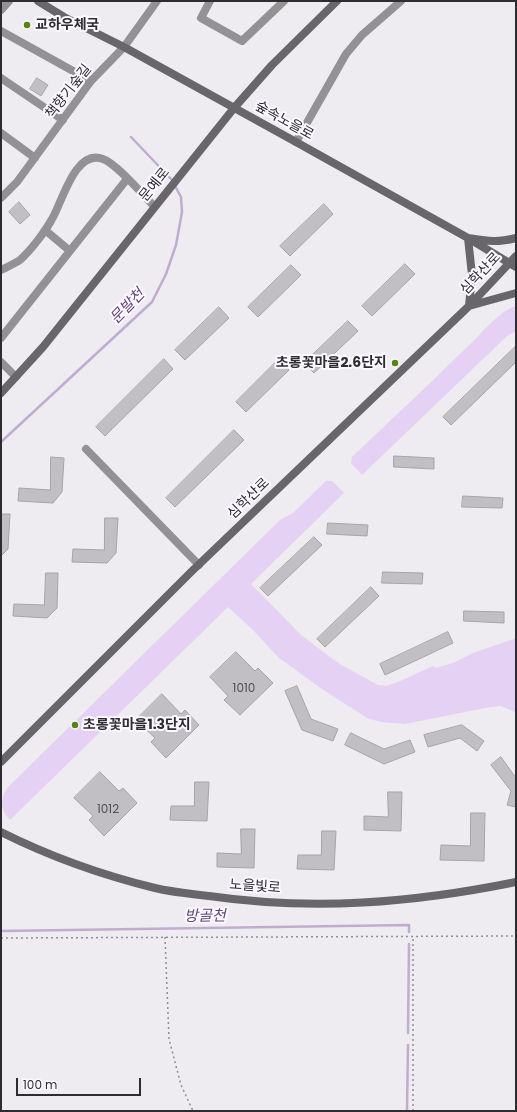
<!DOCTYPE html>
<meta charset="utf-8">
<style>
body{margin:0}
#map{position:relative;width:517px;height:1112px;overflow:hidden;background:#eeebf1;font-family:Poppins,sans-serif}
canvas{display:block}
.frame{position:absolute;inset:0;border:2px solid #2d2c2f;pointer-events:none}
.scale{position:absolute;left:16px;top:1078px;width:125px;height:18px;box-sizing:border-box;border:2px solid #2d2c2f;border-top:0;padding-left:5px;font-size:12px;line-height:14px;white-space:nowrap;color:#2d2c2f;-webkit-text-stroke:3px #fcf8ff;paint-order:stroke}
</style>
<div id="map">
<canvas width="517" height="1112"></canvas>
<div class="frame"></div>
<div class="scale">100 m</div>
</div>
<script>
const ctx = document.querySelector('canvas').getContext('2d');
ctx.lineJoin = 'round';
function fillPath(path, color) { ctx.fillStyle = color; ctx.fill(path, 'evenodd'); }
function stroke(path, color, width, dash) { ctx.strokeStyle = color; ctx.lineWidth = width; ctx.lineCap = dash ? 'butt' : 'round'; ctx.setLineDash(dash || []); ctx.stroke(path); }
function drawText(font, color, halo, rows, align = 'center') {
  ctx.font = font + ' Poppins,"Noto Sans KR",sans-serif'; ctx.lineWidth = 4; ctx.setLineDash([]); ctx.textBaseline = 'middle'; ctx.strokeStyle = halo; ctx.fillStyle = color; for (const [text, x, y, turn = 0] of rows) {
    ctx.save(); ctx.translate(x, y); ctx.rotate((+turn || 0) * Math.PI / 180); ctx.textAlign = isNaN(turn) ? turn : align; if (halo) ctx.strokeText(text, 0, 0); ctx.fillText(text, 0, 0); ctx.restore();
  }
}
fillPath(new Path2D(`
 M516,306V331L507,336L362,475L351,463L352,457C389,421 428,386 465,349C480,336 497,312 516,306Z
 M326,481H332L344,493L251,584L301,635L338,663L378,685L386,686L398,682L433,666L436,668L453,663L473,653L516,638V713L511,710L500,706L485,708L405,724L381,722L367,718L319,687L278,657L253,630L228,607L10,820C0,809 0,800 7,788L280,520L293,513Z`), '#e5d1f4');
stroke(new Path2D(`
 M131,137L173,181
 M1,442L152,302L166,274L176,245L182,212L181,197L175,186
 M1,931L409,925V932
 M408,1033L409,944
 M407,1111L408,1045`), '#c1acd1', 2.5);
const building = new Path2D(`
 M37,78L48,85L41,96L30,89Z
 M19,202L30,215L20,224L9,212Z
 M324,204L333,214L290,256L280,246Z
 M405,264L415,274L372,316L362,306Z
 M291,265L301,275L258,317L248,307Z
 M219,307L229,318L185,360L175,350Z
 M348,321L358,331L314,373L304,363Z
 M516,346V362L451,425L443,417Z
 M164,359L173,369L105,436L96,427Z
 M279,359L289,370L246,412L236,402Z
 M234,430L244,440L175,507L166,498Z
 M394,456L434,458V469L394,467Z
 M51,457L64,458L62,492L53,503L18,501L19,488L50,490Z
 M463,496L503,498L502,508L462,507Z
 M1,514H10L8,549L1,556Z
 M105,518H118L116,553L107,563L72,562L73,549L104,550Z
 M328,523L368,525L367,536L327,534Z
 M314,537L322,545L268,596L260,588Z
 M383,572L423,573L422,584L382,583Z
 M46,573H58L57,608L47,618L13,616L14,604L44,605Z
 M371,587L379,596L325,647L317,639Z
 M464,611L504,612V623L464,621Z
 M448,632L453,643L385,675L380,664Z
 M236,652L255,671L258,668L273,683L240,715L224,700L228,696L210,677Z
 M297,686L311,719L338,729L333,741L302,730L285,691Z
 M162,694L181,714L185,710L199,725L166,758L151,742L155,738L136,720Z
 M462,725L484,741L477,751L460,738L428,747L424,735Z
 M351,733L384,749L410,740L415,752L384,764L345,745Z
 M501,757L516,778V807L507,805L511,791L491,765Z
 M100,772L119,791L123,788L137,803L104,836L89,820L93,816L74,798Z
 M195,782H209L207,821L170,820L171,806H194Z
 M388,792H402L401,831L364,830V816L388,817Z
 M471,813H485L484,861L440,860L441,845L470,846Z
 M241,829H255L254,868L217,867V853L241,854Z
 M322,831H336L334,870L297,869L298,855H321Z`);
fillPath(building, '#c1bec4');
stroke(building, '#a7a3a9', 1);
stroke(new Path2D(`
 M165,937L169,1039L181,1085L193,1111
 M1,938L516,936
 M413,1111V937`), '#918f93', 1.5, [2, 3]);
stroke(new Path2D(`
 M210,1L201,18L242,41L284,1
 M1,10L9,1
 M1,31L91,81
 M1,78L63,120
 M1,133L35,158
 M296,142L346,54L362,35L401,1
 M1,198L17,182L91,81L124,47L157,1
 M45,230L70,251
 M1,270C7,267 14,264 20,260C31,250 45,232 52,219C62,203 75,148 103,159C117,164 142,194 154,206
 M1,338L127,179
 M1,362L16,377
 M86,449L199,565`), '#939194', 8);
stroke(new Path2D(`
 M38,1L64,17L124,47L296,142L468,238L516,267
 M516,238C496,243 487,241 468,238L472,275L469,306L516,293
 M1,393L43,347L234,108L272,65L337,1
 M1,762L191,572L469,306L516,256
 M1,832C49,856 102,875 155,888C172,892 191,894 209,896C313,911 413,903 516,882`), '#68666a', 8);
for (const [x, y, r, color] of [
 [27,25,4,"#568411"],
 [395,363,4,"#568411"],
 [75,725,4,"#568411"]
]) { const dot = new Path2D(); dot.arc(x, y, r, 0, 2 * Math.PI); ctx.fillStyle = color; ctx.fill(dot); stroke(dot, '#fcf8ff', 1.5); }
drawText('12px', '#525054', null, [
 ["1010",244,689],
 ["1012",108,810]
]);
drawText('bold 14px', '#2d2c2f', '#fcf8ff', [
 ["교하우체국",35,25],
 ["초롱꽃마을2.6단지",387,363,"right"],
 ["초롱꽃마을1.3단지",83,725]
], 'left');
drawText('14px', '#2d2c2f', '#fcf8ff', [
 ["책향기숲길",69,92,-52],
 ["숲속노을로",284,121,29],
 ["문예로",155,185,-51],
 ["심학산로",481,274,-47],
 ["심학산로",249,499,-44],
 ["노을빛로",255,887,4]
]);
drawText('italic 15px', '#634678', '#fcf8ff', [
 ["문발천",128,307,-46],
 ["방골천",205,917,-1]
]);
</script>
